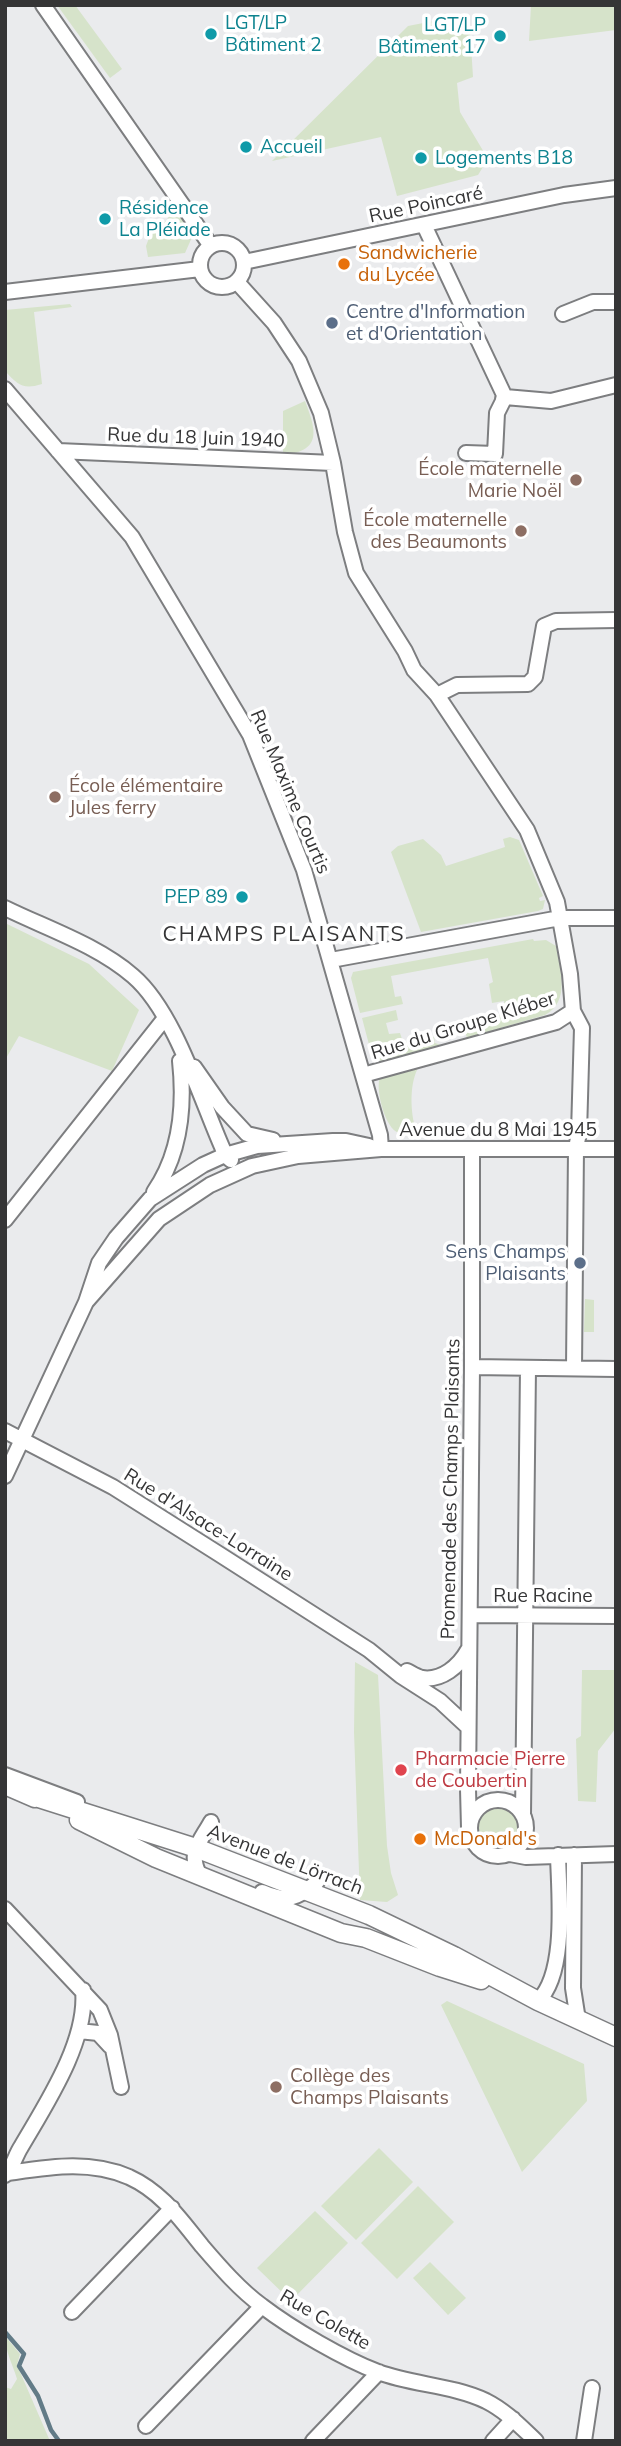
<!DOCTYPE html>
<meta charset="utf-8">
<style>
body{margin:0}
#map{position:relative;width:621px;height:2446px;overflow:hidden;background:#eaebed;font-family:Mulish,sans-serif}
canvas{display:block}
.frame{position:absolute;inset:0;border:7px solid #353536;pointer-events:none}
</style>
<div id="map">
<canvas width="621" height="2446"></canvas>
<div class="frame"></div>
</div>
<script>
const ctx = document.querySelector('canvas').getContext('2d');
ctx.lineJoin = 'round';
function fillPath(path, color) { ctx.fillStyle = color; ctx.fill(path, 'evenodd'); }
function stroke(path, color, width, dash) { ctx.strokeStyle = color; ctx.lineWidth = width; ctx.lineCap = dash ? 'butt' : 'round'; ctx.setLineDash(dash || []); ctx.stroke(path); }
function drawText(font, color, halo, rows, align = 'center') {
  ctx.font = font + ' Mulish,sans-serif'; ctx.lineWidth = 7; ctx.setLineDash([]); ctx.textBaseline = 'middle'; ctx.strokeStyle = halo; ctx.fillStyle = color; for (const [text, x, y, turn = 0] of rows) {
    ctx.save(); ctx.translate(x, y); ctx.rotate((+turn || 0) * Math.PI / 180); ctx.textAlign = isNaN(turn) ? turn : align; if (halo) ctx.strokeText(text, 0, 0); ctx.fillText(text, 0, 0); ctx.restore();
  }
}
fillPath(new Path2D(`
 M57,5H75L122,69L110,78Z
 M531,5H616V30L529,41Z
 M469,14L473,77L457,83L460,112L488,159L478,175L397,196L381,137L272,161L408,26Z
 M176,206L193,230V235L185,253L148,257L146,246L153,227L166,221Z
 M70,304L72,307L34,312L42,384C23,390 18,385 5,371V310Z
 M305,401C316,430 323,451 283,455V411Z
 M510,837L519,840L543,896L539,898L540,901L545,900L543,909L538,911L421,932L391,852L398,846L423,839L441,855L446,866L505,847L503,839Z
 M5,923L89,964L139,1010L112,1071L19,1036L5,1060Z
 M533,939L534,941L546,940L556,946C560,969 571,1001 545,1015L467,1038L462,1022L464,1021L467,1032L477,1029L475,1020L506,1014L504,1001L492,1003L489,984L493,982L488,958L391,976L395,997L401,996L403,1004L360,1013L351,978L353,972Z
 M396,1010L398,1020L386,1023L389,1034L400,1033L403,1042L434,1037L435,1043L441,1045L384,1061L376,1060L372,1056L362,1018Z
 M421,1063C410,1078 410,1105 414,1123L427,1134C419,1134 406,1136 399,1133C385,1129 375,1089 380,1077Z
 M585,1299L594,1300V1332H584Z
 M355,1662L378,1675L387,1846L391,1873L398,1895L387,1902L360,1900L354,1732Z
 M582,1670H616V1728L598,1751L596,1802L578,1801L576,1739L581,1736Z
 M476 1828a21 21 0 1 1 42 0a21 21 0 1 1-42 0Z
 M447,2001L584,2064L587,2101L522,2172L441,2005Z
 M379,2148L413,2182L356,2240L321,2206Z
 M418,2186L454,2222L397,2279L361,2243Z
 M315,2211L348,2243L291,2301L257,2268Z
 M430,2262L466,2298L448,2315L413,2278Z
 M5,2336L20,2354L17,2365L50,2441H5V2387L11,2389L17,2379C13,2365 5,2351 5,2336Z`), '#d6e3ca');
stroke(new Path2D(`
 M5,2332L24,2354L19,2366L38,2396L51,2430L59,2441`), '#627b87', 4.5);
const minor = new Path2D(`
 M43,5L211,246
 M424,225L505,397L551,401L616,385
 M200 265a22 22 0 1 1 44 0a22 22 0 1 1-44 0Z
 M244,262L564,195L616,188
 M237,282L274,323L299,361L321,413L333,463L345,532L356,573L405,651L414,670L437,695L527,830L557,902L570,974L573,1011L582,1028L579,1133L576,1148L574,1368
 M5,292L200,269
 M563,314L593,302H616
 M5,389L132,537L250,735L304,870L380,1135L381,1149
 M58,451L333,463
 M466,453L495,454L497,413L505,397L503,399
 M437,695L457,685L528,684L535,677L544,626L556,621L616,620
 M5,908C48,929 97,945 133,976C174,1011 200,1097 222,1147L225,1155L231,1160
 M331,960L560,918H616
 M194,1067L222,1107L247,1134L273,1140
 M363,1075L556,1022L573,1011
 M154,1192C181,1153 185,1107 180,1061
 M5,1220L165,1018
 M86,1302L159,1219L210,1185L252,1166L298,1156L381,1149H616
 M472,1367L616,1369
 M5,1431L113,1487L219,1554L369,1650L401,1676L440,1701L468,1727
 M5,1476L86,1302L99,1263L116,1238L150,1199L203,1165L225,1155L257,1146L333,1141H346L369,1146
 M470,1615L616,1616
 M407,1671C411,1673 417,1677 422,1678C442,1681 459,1666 468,1650
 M5,1775L77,1802
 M470 1828a28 28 0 1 1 56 0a28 28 0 1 1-56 0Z
 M523,1815L528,1368
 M469,1828L468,1789L472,1367V1150
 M510,1854L526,1857L616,1854
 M574,1855L573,1988L578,2020
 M199,1874C188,1852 200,1842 211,1822
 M262,1892C287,1903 297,1899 317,1882
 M5,1909L100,2010L110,2035L121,2087
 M538,2001C567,1973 559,1895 558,1855
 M79,2031L98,2033L110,2046
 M8,2173C50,2167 89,2160 129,2177C162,2192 180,2219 202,2246C220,2267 240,2290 262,2306C292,2329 344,2359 378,2372C413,2385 452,2385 486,2401C506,2411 521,2427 536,2441
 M5,2175C13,2168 15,2156 21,2147C46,2104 88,2041 83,1990
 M72,2312L172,2208
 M146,2426L262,2306
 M313,2441L379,2372
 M493,2441L513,2419
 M584,2441L592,2388`);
const major = new Path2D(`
 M5,1785L35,1798
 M26,1794L196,1848L369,1915L454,1956L538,2001L616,2037
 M79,1820L156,1858L341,1933L366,1938L440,1967L481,1980`);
stroke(minor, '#7d7e80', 18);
stroke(major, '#7d7e80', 21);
stroke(minor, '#fff', 14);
stroke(major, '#fff', 18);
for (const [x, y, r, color] of [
 [211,34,7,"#0f9aa8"],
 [500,36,7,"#0f9aa8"],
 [246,147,7,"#0f9aa8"],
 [421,158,7,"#0f9aa8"],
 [105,219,7,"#0f9aa8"],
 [344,264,7,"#e8710a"],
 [332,323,7,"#5c6f8a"],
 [576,480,7,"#8d6e63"],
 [521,531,7,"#8d6e63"],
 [55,797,7,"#8d6e63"],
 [242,897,7,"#0f9aa8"],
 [580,1263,7,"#5c6f8a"],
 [401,1770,7,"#e0444e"],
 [420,1839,7,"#e8710a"],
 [276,2087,7,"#8d6e63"]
]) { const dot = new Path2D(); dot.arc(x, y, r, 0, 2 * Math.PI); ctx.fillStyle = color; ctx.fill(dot); stroke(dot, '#fff', 2.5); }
drawText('19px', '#0d838f', '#fff', [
 ["LGT/LP",225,23],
 ["Bâtiment 2",225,45],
 ["LGT/LP",486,25,"right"],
 ["Bâtiment 17",486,47,"right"],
 ["Accueil",260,147],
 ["Logements B18",435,158],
 ["Résidence",119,208],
 ["La Pléiade",119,230],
 ["PEP 89",228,897,"right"]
], 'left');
drawText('19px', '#353536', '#fff', [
 ["Rue Poincaré",426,205,-12],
 ["Rue du 18 Juin 1940",196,438,2],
 ["Rue Maxime Courtis",290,792,67],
 ["Rue du Groupe Kléber",463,1026,-17],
 ["Avenue du 8 Mai 1945",498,1130],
 ["Promenade des Champs Plaisants",451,1489,-89],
 ["Rue d'Alsace-Lorraine",208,1525,32],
 ["Rue Racine",543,1596],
 ["Avenue de Lörrach",285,1860,21],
 ["Rue Colette",325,2320,30]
]);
drawText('19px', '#c56008', '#fff', [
 ["Sandwicherie",358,253],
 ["du Lycée",358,275],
 ["McDonald's",434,1839]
], 'left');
drawText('19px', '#4e5e75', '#fff', [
 ["Centre d'Information",346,312],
 ["et d'Orientation",346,334],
 ["Sens Champs",566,1252,"right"],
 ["Plaisants",566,1274,"right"]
], 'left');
drawText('19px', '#785e54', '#fff', [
 ["École maternelle",562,469],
 ["Marie Noël",562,491],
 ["École maternelle",507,520],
 ["des Beaumonts",507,542],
 ["École élémentaire",69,786,"left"],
 ["Jules ferry",69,808,"left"],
 ["Collège des",290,2076,"left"],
 ["Champs Plaisants",290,2098,"left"]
], 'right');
drawText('19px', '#be3a42', '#fff', [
 ["Pharmacie Pierre",415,1759],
 ["de Coubertin",415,1781]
], 'left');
ctx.letterSpacing = '2px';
drawText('21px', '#353536', '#fff', [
 ["CHAMPS PLAISANTS",284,935]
]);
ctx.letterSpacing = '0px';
</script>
